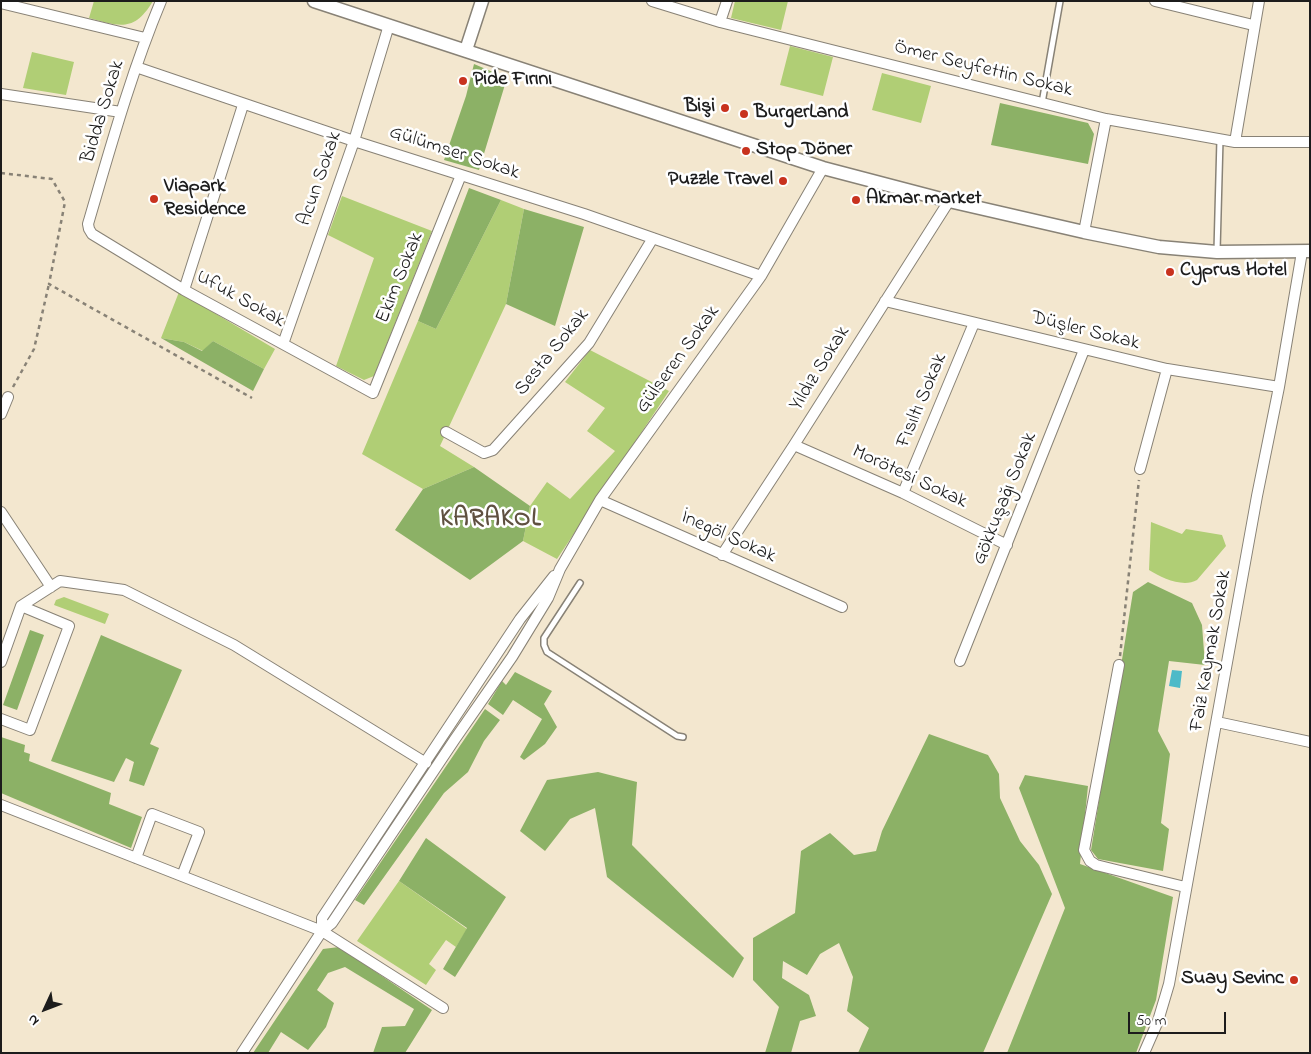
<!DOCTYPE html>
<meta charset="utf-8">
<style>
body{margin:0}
#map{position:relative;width:1311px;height:1054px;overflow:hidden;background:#f3e7cf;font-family:"Indie Flower",sans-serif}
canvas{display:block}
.frame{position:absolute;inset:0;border:2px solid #1c1c1c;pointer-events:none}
.north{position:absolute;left:20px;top:984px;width:50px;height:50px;-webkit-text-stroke:4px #fff;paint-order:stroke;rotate:227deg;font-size:14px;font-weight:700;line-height:20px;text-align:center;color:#1c1c1c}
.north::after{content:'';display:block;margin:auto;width:18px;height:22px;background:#1c1c1c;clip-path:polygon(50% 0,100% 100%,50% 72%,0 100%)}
.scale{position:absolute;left:1128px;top:1012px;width:98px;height:22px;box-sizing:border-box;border:2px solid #1c1c1c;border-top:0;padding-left:6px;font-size:15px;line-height:18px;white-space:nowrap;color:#1c1c1c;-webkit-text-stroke:4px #fff;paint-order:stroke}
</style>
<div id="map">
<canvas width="1311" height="1054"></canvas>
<div class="frame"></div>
<div class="north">N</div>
<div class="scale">50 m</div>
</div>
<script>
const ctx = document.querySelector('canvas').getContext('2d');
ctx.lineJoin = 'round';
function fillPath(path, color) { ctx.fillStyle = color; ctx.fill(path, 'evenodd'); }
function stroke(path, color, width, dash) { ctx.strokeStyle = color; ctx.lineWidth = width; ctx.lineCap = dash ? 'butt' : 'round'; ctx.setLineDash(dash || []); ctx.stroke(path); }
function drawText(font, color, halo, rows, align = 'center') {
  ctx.font = font + ' "Indie Flower",sans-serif'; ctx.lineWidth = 5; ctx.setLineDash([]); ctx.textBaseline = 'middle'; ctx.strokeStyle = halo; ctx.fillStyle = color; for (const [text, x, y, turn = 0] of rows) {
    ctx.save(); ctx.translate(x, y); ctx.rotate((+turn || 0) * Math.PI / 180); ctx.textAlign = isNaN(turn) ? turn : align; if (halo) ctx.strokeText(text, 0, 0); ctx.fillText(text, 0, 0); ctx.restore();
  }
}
fillPath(new Path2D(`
 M94,1H153C134,33 119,26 89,18Z
 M735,1H788L781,30L731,18Z
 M790,46L833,57L823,96L780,85Z
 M32,52L74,62L66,95L23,88Z
 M882,73L931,86L921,123L872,110Z
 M342,196L432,231L374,376L364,380L336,366L374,258L328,235Z
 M501,200L524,209L506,304L440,446L474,467L423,489L362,454L418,321L436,329Z
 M179,292L275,349L264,369L213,341L203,351L184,342L161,338Z
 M590,350L669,391L557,559L523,541L530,506L547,482L570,499L615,451L587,431L605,408L565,382Z
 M1151,522L1182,534L1186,529L1222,535L1226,546L1197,580C1183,588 1162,578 1149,570Z
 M64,597L109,614L105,624L54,605L56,600Z
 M399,881L467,929L456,947L446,940L429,964L436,970L426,985L357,941Z`), '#b0ce75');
fillPath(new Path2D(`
 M474,64L507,78L479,170L444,160L466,96Z
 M1000,103L1088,123L1094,134L1088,164L991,145Z
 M469,188L501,200L436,329L418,321Z
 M524,209L584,227L555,326L506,304Z
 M161,338L184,342L202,351L213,341L264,369L253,391Z
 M474,467L530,506L523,541L470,580L395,530L423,489Z
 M1148,582L1192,603L1202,625L1205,665L1169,661L1158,731L1170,754L1161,823L1169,829L1163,871L1098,859L1091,850L1133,592Z
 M30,630L44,635L17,710L3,705Z
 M101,635L182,670L150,744L159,748L144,786L129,781L134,762L126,758L114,782L51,761Z
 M515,672L552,691L544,704L557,727L545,744L524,760L520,757L542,719L513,700L503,715L488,704L502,681L506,685Z
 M485,709L500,720L484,741L468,772L444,793L364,905L355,900Z
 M929,734L988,755L999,774L1000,798L1020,841L1039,865L1052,894L983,1053H858L869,1028L847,1011L853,977L839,943L820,954L807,975L783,961L782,978L809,995L816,1016L800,1021L791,1053H765L779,1007L753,980V938L795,913L801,851L830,833L854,855L876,851L882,831Z
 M1,737L25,745L24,752L30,754L29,761L111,793L109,804L142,817L131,848L1,793Z
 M598,772L637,782L632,845L744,958L733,978L607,877L595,808L570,819L545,851L520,831L547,780Z
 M1025,775L1088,786L1080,864L1173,897L1156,1000L1136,1053H1007L1065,908L1019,788Z
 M426,838L506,897L455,977L443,969L467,928L399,881Z
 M339,947L432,1010L405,1053H373L382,1027L405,1026L414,1009L345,967L328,973L317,990L334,1003L326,1027L308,1050L281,1032L268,1053H253L323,949Z`), '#8cb166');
fillPath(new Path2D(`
 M1172,670L1182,671L1180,688L1169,686Z`), '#4dbac8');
const service = new Path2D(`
 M1042,103L1060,1
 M1217,251L1220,139
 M580,583L544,638V645L547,652L677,736L683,737`);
const minor = new Path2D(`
 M161,1C131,73 110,149 88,224L89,229L92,234L184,290L373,393L461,175
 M652,1L720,22L1106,119L1235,142H1310
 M1155,1L1253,25
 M1,3L145,38
 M720,22L727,1
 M136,67L354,141L584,214L761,276
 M1,94L121,112
 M1235,142L1259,1
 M1084,232L1106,119
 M184,290L243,105
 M885,301L1167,369L1279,387
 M283,344L354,141L389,25
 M1,414L8,397
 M446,432L484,453L493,450L589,343L653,238
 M794,445L903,493L1007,545
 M1140,469L1167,369
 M903,493L974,323
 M600,500L842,607
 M1,512L51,587
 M722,555L794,445L949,201
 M960,661L1084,350
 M1,662L21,606L60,581L124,590L234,645L426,763
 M1119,665L1084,850L1090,861L1096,865L1185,887
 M1,719L30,730L69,626L21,606
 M1217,722L1310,742
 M1,805L322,931L443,1008
 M136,858L152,814L199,832L182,876
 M322,931V918L520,619L554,576
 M242,1053L322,931L332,923L455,739L512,657L548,598L560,569L600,500L761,276L823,168
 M1144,1053L1158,1021L1169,984L1257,496L1279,387L1302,252`);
const tertiary = new Path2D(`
 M314,1L823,168L949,201L1084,232L1159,247L1217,252L1310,251
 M466,50L482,1`);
stroke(service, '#888276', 8);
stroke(minor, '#888276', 12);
stroke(tertiary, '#888276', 15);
stroke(new Path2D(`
 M1,173L52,179L65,202L49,284L252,398
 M13,387L34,349L49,284
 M1120,656L1139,480`), '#888276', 2.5, [4, 4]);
stroke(service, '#fff', 5);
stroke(minor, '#fff', 10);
stroke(tertiary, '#fff', 12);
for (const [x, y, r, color] of [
 [463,81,5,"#c8321e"],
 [725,108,5,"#c8321e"],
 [744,114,5,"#c8321e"],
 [746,151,5,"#c8321e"],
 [783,181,5,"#c8321e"],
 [154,199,5,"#c8321e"],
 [856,200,5,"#c8321e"],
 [1170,272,5,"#c8321e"],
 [1294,980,5,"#c8321e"]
]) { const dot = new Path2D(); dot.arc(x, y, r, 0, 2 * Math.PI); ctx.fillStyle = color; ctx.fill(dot); stroke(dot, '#fff', 2); }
drawText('20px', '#1c1c1c', '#fff', [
 ["Ömer Seyfettin Sokak",983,70,14],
 ["Bidda Sokak",104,112,-73],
 ["Gülümser Sokak",454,154,18],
 ["Acun Sokak",321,179,-71],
 ["Ekim Sokak",401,278,-68],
 ["Ufuk Sokak",240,300,29],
 ["Düşler Sokak",1085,332,14],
 ["Sesta Sokak",553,353,-51],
 ["Gülseren Sokak",679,360,-54],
 ["Yıldız Sokak",821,369,-58],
 ["Fısıltı Sokak",923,401,-67],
 ["Morötesi Sokak",909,478,25],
 ["Gökkuşağı Sokak",1006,499,-68],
 ["İnegöl Sokak",728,538,24],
 ["Faiz Kaymak Sokak",1212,651,-80]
]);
drawText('bold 20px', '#1c1c1c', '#fff', [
 ["Pide Fırını",473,81],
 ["Bişi",715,108,"right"],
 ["BurgerLand",754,114],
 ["Stop Döner",756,151],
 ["Puzzle Travel",773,181,"right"],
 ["Viapark",164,188],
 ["Residence",164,211],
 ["Akmar market",866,200],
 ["Cyprus Hotel",1180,272],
 ["Suay Sevinc",1284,980,"right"]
], 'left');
ctx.letterSpacing = '1px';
drawText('bold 25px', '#5f5040', '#fff', [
 ["KARAKOL",491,521]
]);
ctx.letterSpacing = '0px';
</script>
